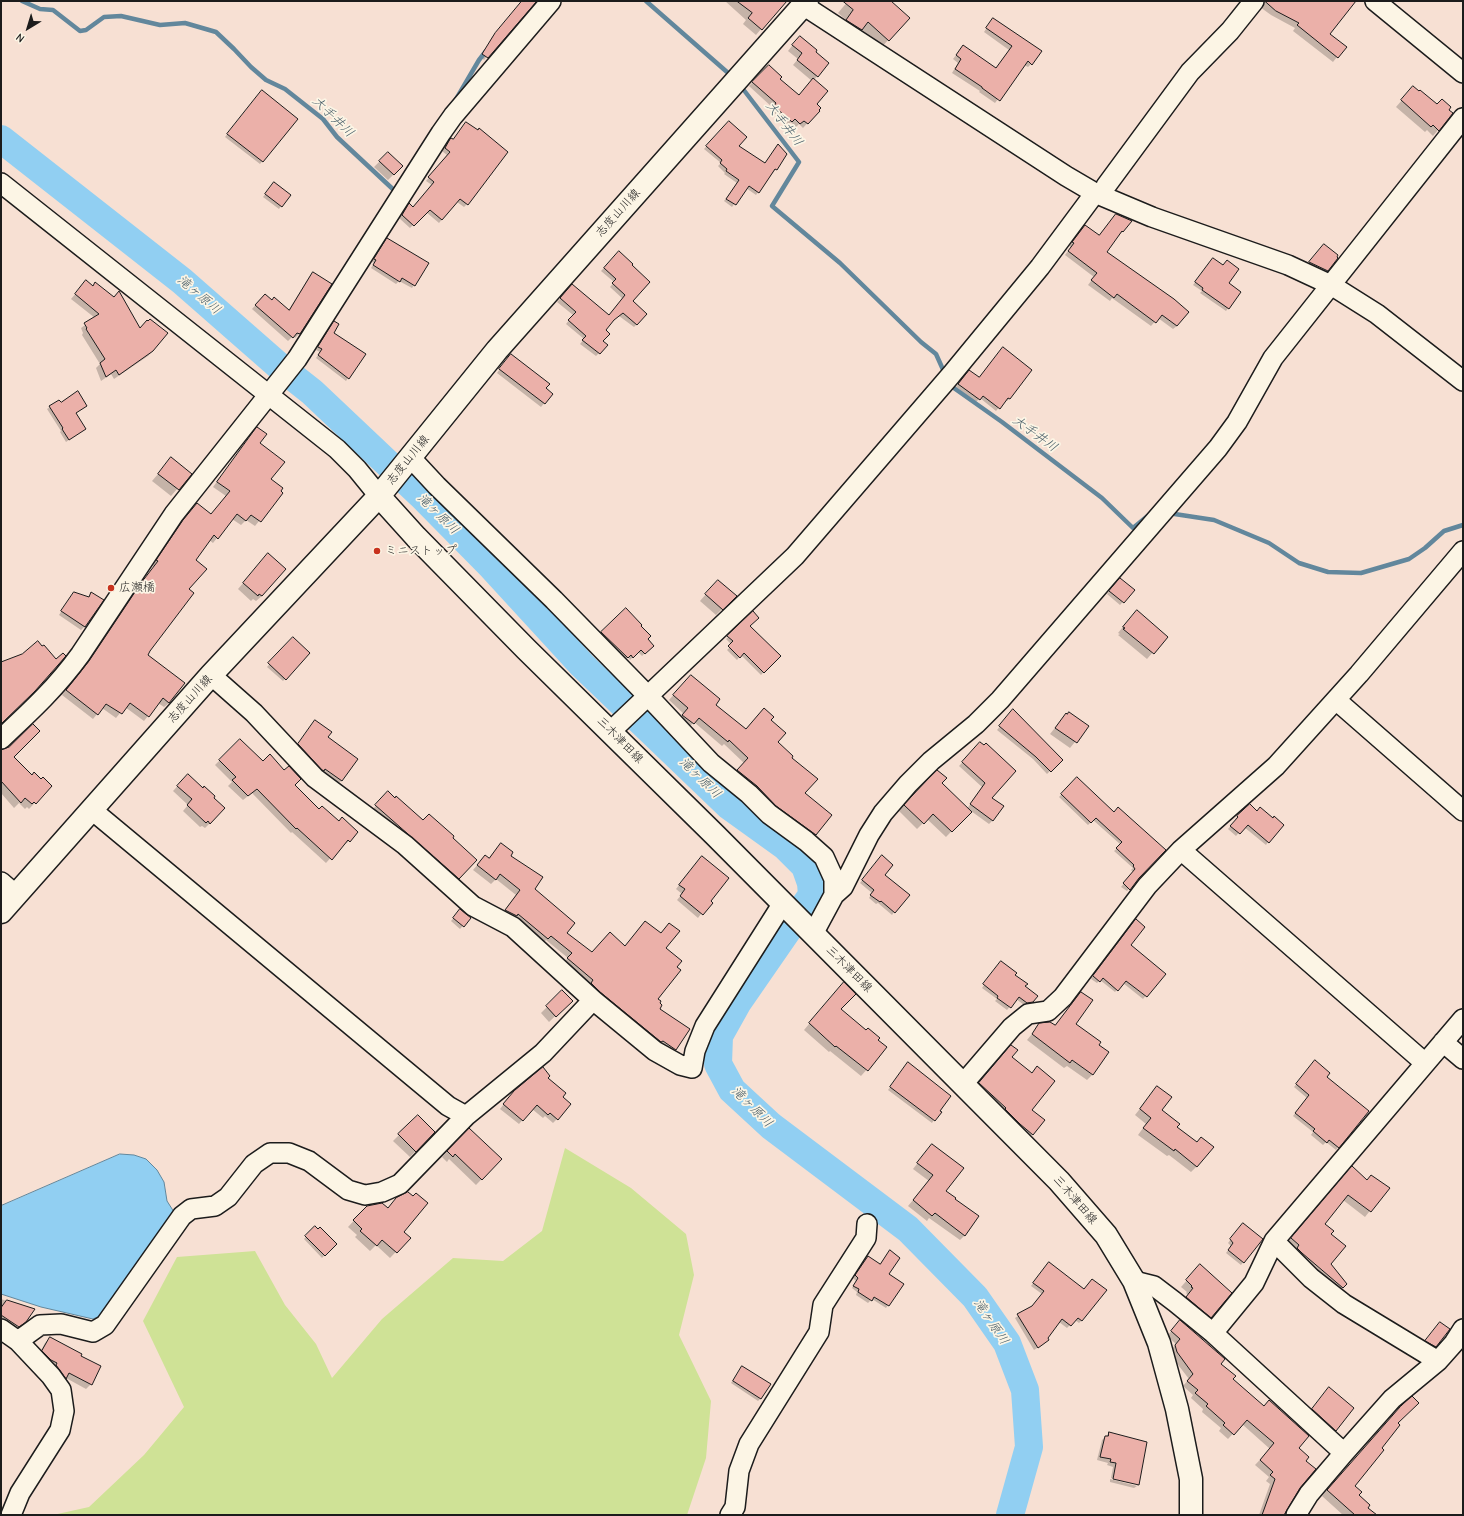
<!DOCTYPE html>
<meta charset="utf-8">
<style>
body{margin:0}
#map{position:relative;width:1464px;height:1516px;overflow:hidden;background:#f7e0d3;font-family:"Comic Neue",sans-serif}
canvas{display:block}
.frame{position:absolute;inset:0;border:2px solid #1c1c1c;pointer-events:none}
.north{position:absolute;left:8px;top:8px;width:40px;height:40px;-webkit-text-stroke:3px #fcf5e5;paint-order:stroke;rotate:218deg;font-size:11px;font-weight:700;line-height:16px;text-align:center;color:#1c1c1c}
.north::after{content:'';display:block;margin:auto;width:14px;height:18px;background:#1c1c1c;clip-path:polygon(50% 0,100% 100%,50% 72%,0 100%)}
</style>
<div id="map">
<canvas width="1464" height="1516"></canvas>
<div class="frame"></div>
<div class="north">N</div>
</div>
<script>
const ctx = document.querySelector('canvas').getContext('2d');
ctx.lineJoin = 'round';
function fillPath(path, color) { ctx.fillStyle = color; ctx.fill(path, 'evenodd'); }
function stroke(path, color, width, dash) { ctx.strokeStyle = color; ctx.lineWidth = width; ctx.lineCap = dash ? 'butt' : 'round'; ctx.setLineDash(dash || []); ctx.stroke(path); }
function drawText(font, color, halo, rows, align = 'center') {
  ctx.font = font + ' "Comic Neue","Klee One",sans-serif'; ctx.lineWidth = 3.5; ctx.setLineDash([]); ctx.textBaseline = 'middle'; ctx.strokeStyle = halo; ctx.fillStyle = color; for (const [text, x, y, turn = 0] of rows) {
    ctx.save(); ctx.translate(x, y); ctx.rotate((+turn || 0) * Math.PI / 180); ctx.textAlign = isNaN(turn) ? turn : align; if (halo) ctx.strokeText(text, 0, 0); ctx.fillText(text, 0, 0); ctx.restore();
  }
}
fillPath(new Path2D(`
 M565,1148L631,1188L686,1234L694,1275L679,1335L711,1401L706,1458L687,1515H53L89,1507L144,1455L184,1407L143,1321L177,1257L255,1251L285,1305L316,1344L332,1378L382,1319L453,1258L503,1261L542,1231Z`), '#cfe296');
const water = new Path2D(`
 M120,1154L134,1155L146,1159L157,1170L164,1182L167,1201L174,1212L104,1314L93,1319L41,1307L1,1294V1206Z`);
fillPath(water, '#91cff2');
stroke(water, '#62879c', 1);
fillPath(new Path2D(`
 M523,1L534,2L484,60L481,57L492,37Z
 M725,1H781L761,29L756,35L743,24L746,20Z
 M848,1H889L908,18L880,49L838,29L845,19L838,13Z
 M1261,1H1355L1329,34L1337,57L1333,62L1293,31L1295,28L1271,15L1260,7Z
 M990,23L1031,64L1028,67L1024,65L995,103L979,92L980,91L952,73L958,63L953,59L963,46L996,68L1009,50L984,32Z
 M795,42L814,52L828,63L814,80L816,104L818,111L803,128L799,124L796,127L791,122L788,125L771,110L773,108L749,86L769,66L779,79L798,96L812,81L793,65L798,59L788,51Z
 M1408,93L1438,130L1433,136L1427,130L1425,132L1396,107Z
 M259,94L297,119L260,164L225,137Z
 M729,122L738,146L764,164L776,169L756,195L746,188L732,207L724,201L737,183L724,174L725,173L718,166L721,163L704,149Z
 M451,139L467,204L464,207L457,202L439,223L426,212L410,228L399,218L406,208L409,205L412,208L432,185L426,181L447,155L442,151Z
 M388,153L402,166L388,180L374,167Z
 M272,186L281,206L279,209L263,197Z
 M1116,215L1123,231L1105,252L1177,326L1173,329L1158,318L1151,326L1112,298L1110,301L1088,285L1094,277L1065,255L1071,247L1069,246L1081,230L1099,236Z
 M385,242L428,264L412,288L399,281L396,284L371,268L374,263L372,262Z
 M1324,245L1327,270L1321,276L1305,269Z
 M616,255L631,301L637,324L634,327L619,316L611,321L604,330L599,353L596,356L580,344L584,339L566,324L573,315L557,302L572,286L608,316L623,299L610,287L614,282L601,271Z
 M1210,262L1227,283L1240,293L1226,311L1200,293L1202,291L1193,285Z
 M313,273L331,284L299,334L295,338L293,336L288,341L252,309L261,299L272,301L288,311L309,277Z
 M82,286L140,329L148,322L153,351L148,356L114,379L111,374L101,381L96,368L100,364L82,335L83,333L81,328L95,318L71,299Z
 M332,325L333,333L348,378L346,381L316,358L320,352L316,350Z
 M508,358L552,394L541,407L497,373Z
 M1031,370L1009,399L1007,401L1005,400L996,411L980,398L976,402L956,387L967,374L979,378Z
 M61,403L86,406L75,414L82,431L66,442L60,432L61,431L47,409L50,407Z
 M257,428L259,443L270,479L282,493L255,526L246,520L241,525L232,519L213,543L209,540L194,560L187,589L147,655L169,703L164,707L158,703L144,721L125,707L116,718L102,708L93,719L62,695L85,667L137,589L154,567L152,566L178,526L192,509L211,515L226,496L213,487Z
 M171,459L190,474L171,496L152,481Z
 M262,561V596L256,601L253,599L251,601L238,589Z
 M1118,581L1134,590L1120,605L1107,594Z
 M712,587L735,596L716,615L700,601Z
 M92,594L84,627L81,630L59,615L71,596L88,597Z
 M626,609L639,626L646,639L652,646L642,656L638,652L630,660L628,657L625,660L599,635Z
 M753,613L749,626L779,656L761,675L741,655L737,660L727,650L732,645L726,639Z
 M1131,617L1166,637L1147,659L1118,635L1120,634L1118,633Z
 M293,638L309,653L283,681L267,667Z
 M686,681L745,730L770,720L777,742L790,758L804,793L831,815L811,839L733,775L744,763L724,744L722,746L694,722L688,728L679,720L684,714L669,700Z
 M1011,713L1061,760L1047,774L1033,759L997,730Z
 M1066,714L1088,726L1070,748L1050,734Z
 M313,724L342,780L339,783L322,771L320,773L296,747Z
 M240,740L262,763L293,785L318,811L338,822L349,841L344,845L343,844L326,863L292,832L291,833L252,793L243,800L228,786L232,782L215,765Z
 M977,747H984L992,821L989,824L971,811L946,837L927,819L917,829L899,811L910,799L940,783L967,809L982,787L959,766Z
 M1,755L32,776L51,786L29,809L27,807L25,809L19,803L14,808L1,793Z
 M1077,778L1113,813L1164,850L1127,891L1121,887L1133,872L1131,870L1133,868L1114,851L1121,845L1093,820L1088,825L1059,797Z
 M183,780L210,823L205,828L202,826L200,827L183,811L188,805L173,791Z
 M388,793L423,822L451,838L475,860L456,881L373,809Z
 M1250,805L1268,842L1266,845L1244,827L1236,836L1228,829L1236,820L1235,819Z
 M501,844L566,933L592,953L624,947L645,922L665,948L657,999L658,1009L676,1049L671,1054L563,963L568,958L546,940L543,943L501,915L516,895L496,879L491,884L473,870L485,856L488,859Z
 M879,859L894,912L892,915L878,903L876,904L869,898L872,893L860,883Z
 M698,861L710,901L698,918L677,900L682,894L676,889Z
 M458,913L470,918L460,929L451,921Z
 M1133,923L1130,945L1164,974L1143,999L1123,983L1115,992L1100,980L1097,983L1091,979Z
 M998,965L1014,975L1024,987L1032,1001L1029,1004L1024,1005L1016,999L1007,1010L995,1001L997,999L982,988Z
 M838,989L840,1009L886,1048L861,1076L830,1051L829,1052L804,1030Z
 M562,992L571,1001L549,1022L541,1013Z
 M1081,993L1074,1025L1093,1074L1087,1080L1067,1066L1064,1068L1027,1040L1040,1024L1054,1026Z
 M1009,1049L1031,1110L1033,1134L1030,1136L977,1086Z
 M1313,1064L1325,1077L1338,1147L1336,1150L1326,1142L1323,1145L1311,1135L1313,1132L1293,1116L1307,1098L1294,1087Z
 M906,1066L939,1111L932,1123L888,1090Z
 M546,1078L561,1097L557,1119L553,1123L545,1116L543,1118L532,1109L519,1124L500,1109L510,1096Z
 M1157,1087L1161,1110L1176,1127L1197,1142L1201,1138L1197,1166L1191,1172L1169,1155L1167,1156L1138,1135L1146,1124L1135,1115Z
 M418,1116L434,1132L410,1157L393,1141Z
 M469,1130L501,1159L476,1185L449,1159L447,1162L442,1157Z
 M927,1151L965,1235L960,1240L929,1218L927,1221L908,1206L929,1181L913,1169Z
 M1347,1173L1388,1188L1365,1217L1343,1200L1324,1224L1329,1234L1330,1264L1345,1284L1338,1292L1286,1244Z
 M387,1209L403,1232L409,1238L390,1258L376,1245L370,1251L355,1237L357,1235L348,1227L361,1213Z
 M1241,1226L1261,1239L1241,1265L1226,1253L1231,1246L1228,1243Z
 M315,1227L335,1244L322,1258L304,1239Z
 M868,1257L887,1274L903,1284L886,1308L872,1299L868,1303L856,1295L857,1292L852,1288L856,1281L853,1278Z
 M1046,1266L1083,1290L1082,1320L1079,1323L1075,1320L1067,1328L1059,1322L1046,1338L1045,1343L1034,1350L1015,1318L1031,1307L1042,1294L1031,1286Z
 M1195,1271L1211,1317L1205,1323L1181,1303L1188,1295L1186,1293L1187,1292L1181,1287Z
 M1,1299L33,1310L25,1321L14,1329L1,1321Z
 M1440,1323L1435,1346L1429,1352L1421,1347Z
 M1175,1327L1220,1364L1231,1379L1297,1448L1304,1461L1299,1488L1286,1509L1284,1515H1259L1270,1484L1266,1481L1269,1477L1255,1465L1270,1449L1242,1424L1228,1439L1219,1431L1221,1428L1202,1412L1203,1409L1191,1398L1193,1395L1183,1386L1189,1379L1172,1357L1170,1351L1176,1344L1167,1336Z
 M50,1338L80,1356L91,1384L86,1389L66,1378L61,1382L38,1356L45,1343Z
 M742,1367L761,1398L758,1401L731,1383Z
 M1326,1392L1335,1430L1332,1433L1309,1413Z
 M1394,1414L1396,1424L1354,1486L1358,1495L1374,1515H1343L1322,1496Z
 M1109,1433L1138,1485L1137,1486V1484L1111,1478L1113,1467L1107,1465L1108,1463L1097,1460L1102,1440Z
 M1110,1479L1137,1486L1134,1488L1110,1482Z`), '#0003');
stroke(new Path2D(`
 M22,1L40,9L53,10L80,31L86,30L104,17L121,16L160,25L185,23L216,32L234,49L251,67L266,80L285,89L323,119L337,137L397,193
 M646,1L727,72
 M743,89L799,162L772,206L840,263L921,342L936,354L945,374
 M455,101L479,60L486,51
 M949,383L951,386L1002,422L1102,498L1133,528L1150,514
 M1168,513L1214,520L1269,543L1299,563L1328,572L1361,573L1409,559L1425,548L1444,531L1463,525`), '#62879c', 4.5);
stroke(new Path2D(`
 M1,139L182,281L279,366L312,392L421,495L492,567L582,665L729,806L786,847L805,866L811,883L812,895L738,1002L719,1036L718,1064L732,1090L771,1126L908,1229L975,1297L1007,1343L1025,1390L1029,1447L1010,1515`), '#91cff2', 28);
const building = new Path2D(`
 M522,1H537L488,58L482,54L495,33Z
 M737,1H787L762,30L748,18L752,13Z
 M843,1H891L910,18L889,41L868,22L862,30L846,20L853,10Z
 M1265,1H1356L1330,34L1347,47L1338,58L1297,25L1299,23L1276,11Z
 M993,18L1042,51L1032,65L1028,61L1000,101L982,88V87L955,69L961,59L956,55L963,45L996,68L1012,46L986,28Z
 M800,36L817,50L816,52L829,63L818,77L797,60L802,53L792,45Z
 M769,65L782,77L780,79L799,95L813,78L828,91L817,104L821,108L819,110L820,111L808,124L804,121L800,124L795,119L792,122L774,106L776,103L752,82Z
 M1413,86L1419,91L1420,90L1437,104L1442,99L1451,107L1449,110L1453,113L1439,131L1433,125L1431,127L1401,100Z
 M262,90L298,119L263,162L227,134Z
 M729,121L747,137L739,146L765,163L778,144L787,154L777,170L775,169L759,193L749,186L736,205L726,199L739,180L726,171L727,169L720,163L722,160L706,146Z
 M466,122L478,130L479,128L508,152L468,205L460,199L442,220L430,210L414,226L402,215L409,203L413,207L434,182L428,177L450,152L445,148L450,139L451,138L453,139Z
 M388,152L403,166L394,175L379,161Z
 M274,182L291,195L282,207L265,194Z
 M1116,214L1132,221L1123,232L1122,231L1107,252L1174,299L1189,312L1177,326L1162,315L1156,323L1117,294L1114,298L1091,280L1097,273L1068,251L1074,243L1072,242L1085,225L1099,235Z
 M387,238L429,263L415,286L402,278L400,282L373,265L376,260L374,259Z
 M1324,244L1338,255L1337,257L1338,258L1328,271L1309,262Z
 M619,251L633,264L632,265L650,282L633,301L647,314L637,325L623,313L614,320L606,330L610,334L603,341L608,345L600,354L582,340L586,336L568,320L576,312L560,298L572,284L609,315L625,295L612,283L616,279L604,268Z
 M1213,258L1223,265L1227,260L1239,269L1229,283L1241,292L1229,309L1202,290L1203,288L1195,282Z
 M313,272L332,284L300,334L297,333L293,338L255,305L265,294L272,300L274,297L289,310Z
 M86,280L93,286L95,282L114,297L119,291L140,328L147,320L148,321L150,319L168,333L153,351L119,375L116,370L106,377L100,363L105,359L86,329L87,328L84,323L99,314L75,294Z
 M334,321L339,324L334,333L366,354L349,379L318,355L322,349L318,347Z
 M1003,347L1032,370L1010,399L1008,398L1000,409L983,396L980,400L958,384L969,370L979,377Z
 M511,354L550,384L546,388L553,394L545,404L499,369Z
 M78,391L87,406L76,413L86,429L69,440L62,429L63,428L49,406L59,400L61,402Z
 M257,427L267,434L260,443L285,462L271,479L283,488L281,491L283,493L261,522L251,515L246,521L237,514L218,539L214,535L196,560L207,569L189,589L194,593L150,651L148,655L185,683L169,703L163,698L149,717L130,703L122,714L106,704L98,715L66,690L89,661L141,583L158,561L156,560L183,520L197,503L211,514L230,491L217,482Z
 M171,457L192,474L179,490L158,474Z
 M268,553L286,569L262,596L259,594L258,596L243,583Z
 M1120,578L1135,590L1124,603L1109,591Z
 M718,580L737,596L723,610L705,594Z
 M74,592L89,597L91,592L104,600L85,627L61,611Z
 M626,608L642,625L641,626L651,636L648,639L654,646L645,654L641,650L633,658L631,655L628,658L601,632Z
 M1137,610L1168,637L1154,654L1123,629L1125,628L1123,627Z
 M753,611L759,618L750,626L781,656L764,673L744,653L740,658L728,646L733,641L727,636Z
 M293,637L310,653L286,680L268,663Z
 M38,641L42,646L44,645L56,659L63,653L66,656L35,691L1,724V662L22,654Z
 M691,675L720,699L716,705L746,729L764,708L774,717L771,720L786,733L778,742L793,756L792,758L818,779L805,793L832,815L816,835L776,806L757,786L737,770L748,758L729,740L728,742L699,718L694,724L682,715L688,708L673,695Z
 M1013,709L1063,760L1051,772L1036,757L999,726Z
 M1069,712L1089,726L1077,743L1055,728L1066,713L1067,714Z
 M315,720L332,732L328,737L358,759L342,781L325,769L324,771L322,770L298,744Z
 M33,724L40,731L14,757L32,775L34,772L41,779L43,777L52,786L36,804L34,802L32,804L25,798L21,803L1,781V750L9,747Z
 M240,739L263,761L270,754L284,770L289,766L301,779L295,785L319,809L322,806L339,821L342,817L358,832L350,842L348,840L332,860L297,828L296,829L257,789L248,796L232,780L236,777L219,760Z
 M980,742L984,745L986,743L1016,771L992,798L1004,806L993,821L970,804L985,783L962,762Z
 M937,770L947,778L942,783L972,812L952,832L933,814L924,824L904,805Z
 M188,774L203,788L204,786L215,796L214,798L225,808L210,824L208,821L206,823L187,805L192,799L177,786Z
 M1077,777L1114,812L1118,807L1166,850L1139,878L1130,890L1123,883L1135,869L1133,866L1134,865L1116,848L1122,842L1096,818L1091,823L1061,794Z
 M388,791L395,798L396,796L423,820L429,814L454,836L453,838L477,860L459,879L375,805Z
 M1250,804L1257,811L1260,807L1273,818L1274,816L1284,825L1269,843L1248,825L1240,834L1230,826L1238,817L1237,816Z
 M501,843L513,852L511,856L543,877L535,889L575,923L567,933L592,952L610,932L625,946L645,921L661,933L669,923L680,931L666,948L682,961L677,967L681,970L658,999L661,1001L660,1003L662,1005L660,1009L690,1029L676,1050L663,1041L661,1042L600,992L591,983L593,980L567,958L572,953L551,936L548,939L518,914L517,916L505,910L520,890L500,874L496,880L477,865L485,855L489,858Z
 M882,855L893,865L885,875L910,895L895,913L881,901L880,902L870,895L874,890L862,880Z
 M702,856L729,878L711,901L713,903L703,915L680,896L685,889L679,885Z
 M460,909L471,918L464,927L453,918Z
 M1136,919L1145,927L1131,945L1166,974L1147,997L1126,981L1118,991L1103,978L1100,982L1093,976Z
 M1001,961L1017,973L1015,975L1028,984L1025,986L1038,996L1033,1002L1027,1003L1019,997L1011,1008L997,998L998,996L983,984Z
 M844,982L856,994L841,1009L866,1030L868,1028L880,1038L878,1040L887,1047L868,1071L836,1046L835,1047L809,1023Z
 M562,990L573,1001L556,1017L546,1006Z
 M1081,992L1093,1000L1076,1024L1101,1042L1099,1045L1109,1052L1093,1075L1072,1060L1070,1063L1032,1034L1039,1023L1050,1022L1055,1025Z
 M1011,1045L1018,1050L1012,1057L1032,1073L1037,1066L1055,1081L1032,1110L1045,1120L1033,1135L1020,1124L1005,1109L1006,1108L979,1083Z
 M1315,1060L1330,1073L1327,1077L1369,1111L1339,1148L1329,1140L1327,1143L1313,1131L1315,1129L1295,1113L1309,1095L1296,1084Z
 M908,1062L951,1096L940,1111L942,1112L935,1121L890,1087Z
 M543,1067L550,1076L548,1078L566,1093L563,1097L571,1104L558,1120L550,1113L548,1115L537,1105L523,1121L503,1104L514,1091Z
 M1157,1086L1172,1097L1162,1110L1180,1124L1177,1127L1197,1142L1201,1137L1214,1147L1197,1167L1175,1149L1174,1151L1143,1128L1151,1118L1140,1109Z
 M418,1115L435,1132L416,1152L398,1134Z
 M469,1128L502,1159L482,1180L455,1154L453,1157L447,1151Z
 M932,1144L964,1168L946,1191L956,1198L955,1199L979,1216L965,1236L935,1213L932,1216L913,1200L933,1175L917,1163Z
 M1352,1166L1367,1180L1371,1175L1390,1188L1371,1212L1348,1195L1325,1224L1334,1231L1331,1234L1346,1246L1331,1264L1347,1284L1343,1288L1302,1253L1297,1248L1299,1245L1291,1238Z
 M408,1192L413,1196L416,1193L428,1203L404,1232L411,1238L397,1253L382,1240L377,1246L360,1231L362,1229L353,1220L367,1206L382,1203L388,1208L396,1198Z
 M1243,1223L1263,1239L1244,1263L1228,1250L1233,1243L1230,1239Z
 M315,1226L318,1229L320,1227L337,1244L325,1256L305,1236Z
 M890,1250L900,1258L889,1274L904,1284L889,1306L874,1297L872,1301L858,1292L859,1289L853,1286L858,1278L855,1275L868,1256L880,1264Z
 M1049,1262L1084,1289L1092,1279L1107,1290L1082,1321L1078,1318L1071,1326L1062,1319L1048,1338L1049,1340L1038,1348L1017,1314L1032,1306L1044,1291L1033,1283Z
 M1200,1264L1232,1293L1211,1318L1186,1297L1193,1288L1191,1287L1192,1286L1186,1280Z
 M7,1300L35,1309L26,1322L19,1327L1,1315V1308Z
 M1180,1320L1225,1359L1221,1364L1236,1376L1233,1379L1264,1406L1269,1400L1309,1436L1299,1448L1309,1457L1306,1461L1316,1469L1300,1488L1284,1515H1262L1275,1479L1270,1475L1273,1472L1260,1460L1274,1443L1247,1420L1234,1435L1223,1425L1225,1423L1206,1406L1208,1404L1195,1393L1198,1390L1187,1381L1193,1374L1177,1352L1175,1345L1180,1339L1171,1331Z
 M1440,1322L1450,1329L1436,1347L1425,1341Z
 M50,1337L82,1354L81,1356L101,1366L92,1385L69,1373L66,1379L56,1365L57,1363L51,1360L42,1351Z
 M742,1366L771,1384L761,1399L733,1381Z
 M1329,1387L1354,1408L1336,1431L1312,1409Z
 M1412,1396L1419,1403L1398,1423L1400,1425L1382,1448L1384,1450L1355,1486L1362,1492L1359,1495L1370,1505L1368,1508L1377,1515H1355L1327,1490L1400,1407Z
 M1109,1432L1147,1442L1139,1485L1113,1479L1116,1463L1110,1462L1111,1459L1100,1457L1105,1436H1108Z`);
fillPath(building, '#ebb0a9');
stroke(building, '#1c1c1c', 1);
const minor = new Path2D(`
 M1375,1L1463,73
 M803,5L1066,176L1095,193L1152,217L1288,265L1331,285L1377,314L1463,381
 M1,183L337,449L357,469L379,496
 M1102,196L1106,186L1190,72L1230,31L1254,1
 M410,457L437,486L554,600L648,696L711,763L749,794L769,814L806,841L824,857L834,879V895L813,934
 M211,675L254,713L315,778L405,845L473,906L513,927L593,1000L655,1051L680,1065L692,1068L695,1051L705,1026L783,903
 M1336,700L1463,811
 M611,731L795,556L951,375L1040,267L1095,193
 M1,739C31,711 56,688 80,655L174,514L297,359L441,133L453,116L551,1
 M92,810L448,1106L466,1116
 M1181,850L1425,1063
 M1,882L16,895
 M834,895L843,887L869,835L883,813L908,784L931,761L976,724L1000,700L1218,448L1237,422L1273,358L1463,118
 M1443,1042L1463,1059
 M963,1084L1012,1027L1028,1014L1048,1011L1063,997L1147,886L1181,850L1276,766L1359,674L1463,551
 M1274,1241L1311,1278L1344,1304L1438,1361L1392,1399L1344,1453L1309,1494L1296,1515
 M1134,1281L1154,1286L1175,1302L1213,1333L1344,1453
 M1,1329L18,1341L51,1376L61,1390L64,1411L60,1430L20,1493L11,1515
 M1213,1333L1254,1283L1274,1241L1463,1019
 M18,1341L40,1325L61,1324L93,1332L105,1325L182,1216L191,1209L215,1206L228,1197L254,1164L270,1153H289L309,1161L348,1190L365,1195L382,1192L400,1184L466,1116L543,1053L593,1000
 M1438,1361L1454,1343L1463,1329
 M730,1515L735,1507L739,1471L749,1444L819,1332L823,1305L866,1238L867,1224`);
const major = new Path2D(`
 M379,496L416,537L526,649L715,835L1059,1181L1106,1235L1134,1281L1159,1343L1177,1409L1191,1479V1515
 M1,912L211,675L379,496L497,350L807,1`);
stroke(minor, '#1c1c1c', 22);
stroke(major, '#1c1c1c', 25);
stroke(minor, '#fcf5e5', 19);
stroke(major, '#fcf5e5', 22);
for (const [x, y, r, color] of [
 [377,551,4,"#c8321e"],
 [111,588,4,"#c8321e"]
]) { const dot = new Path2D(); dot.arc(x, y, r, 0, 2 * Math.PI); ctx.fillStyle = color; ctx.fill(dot); stroke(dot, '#fcf5e5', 1.5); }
drawText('12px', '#1c1c1c', '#fcf5e5', [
 ["志度山川線",618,213,-48],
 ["志度山川線",408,460,-51],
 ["志度山川線",190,699,-48],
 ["三木津田線",620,740,45],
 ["三木津田線",849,969,45],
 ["三木津田線",1075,1200,49]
]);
drawText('12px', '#1c1c1c', '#fcf5e5', [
 ["ミニストップ",385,551],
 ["広瀬橋",119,588]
], 'left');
drawText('italic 13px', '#455b67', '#fcf5e5', [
 ["大手井川",333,117,44],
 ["大手井川",784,124,53],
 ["滝ヶ原川",199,295,40],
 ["大手井川",1035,434,36],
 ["滝ヶ原川",438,514,44],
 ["滝ヶ原川",700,778,44],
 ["滝ヶ原川",752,1107,45],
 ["滝ヶ原川",991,1322,56]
]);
</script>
